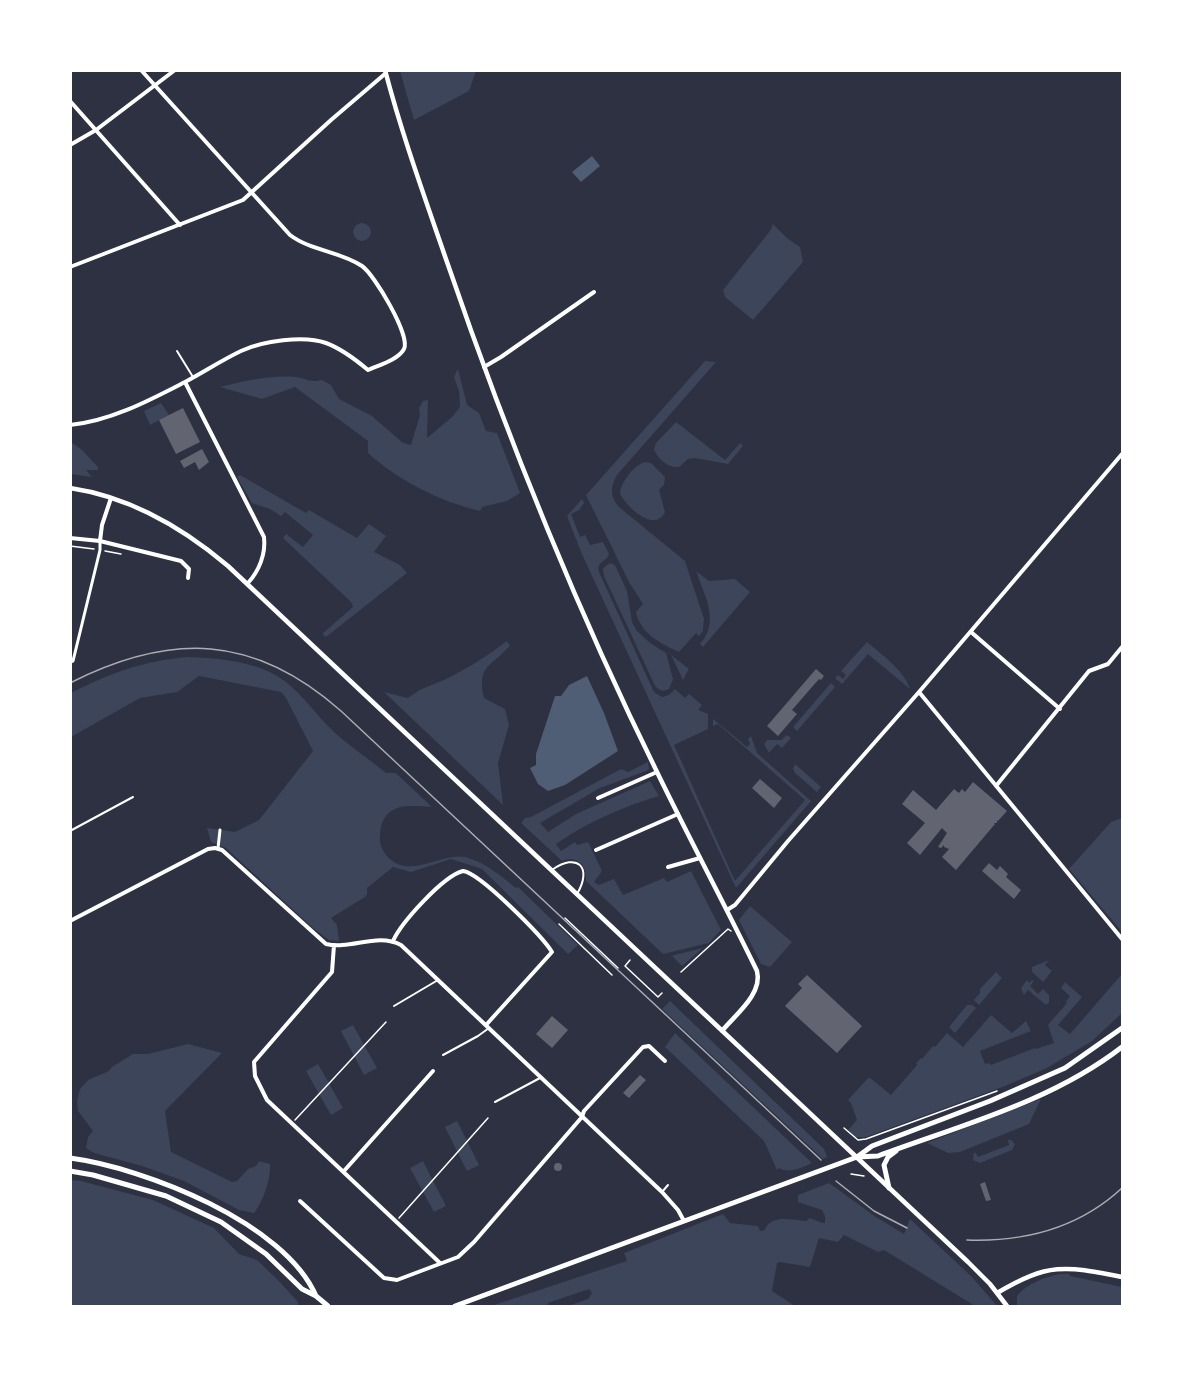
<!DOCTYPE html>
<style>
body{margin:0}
#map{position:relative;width:1193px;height:1377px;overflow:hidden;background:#2d3142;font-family:Signika,sans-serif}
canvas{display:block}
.frame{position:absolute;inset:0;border:72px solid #fff;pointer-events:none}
</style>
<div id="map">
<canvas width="1193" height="1377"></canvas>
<div class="frame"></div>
</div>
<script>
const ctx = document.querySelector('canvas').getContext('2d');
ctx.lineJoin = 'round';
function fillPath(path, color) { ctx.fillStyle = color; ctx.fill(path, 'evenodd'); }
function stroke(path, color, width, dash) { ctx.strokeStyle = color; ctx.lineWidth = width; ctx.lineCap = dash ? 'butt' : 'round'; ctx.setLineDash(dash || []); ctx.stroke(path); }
fillPath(new Path2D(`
 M400,71V70L476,71L469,91L414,120Z
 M353 232a9 9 0 1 1 18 0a9 9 0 1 1-18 0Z
 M773,224L787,238L800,247L803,262L753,320L725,297L723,290L770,231Z
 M705,361L716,362L617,475C610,487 610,497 619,507L685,561L704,619L703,631L699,636L696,633L679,652C661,644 640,633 636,612L643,604L629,582L586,495Z
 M458,369L467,405L479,413L486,431L497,433L520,493L507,501L482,507L480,511C439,501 399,481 368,453V441L295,387L262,399L220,387C245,381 269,375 295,377C307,378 308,383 322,380L331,385L339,399L372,416L403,443L411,445L420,415L419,408L423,401L428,400L427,438L452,417L460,407L459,391L454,377Z
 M161,403L169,415L150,425L144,411Z
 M676,422L725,460L740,443L743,446L728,464L695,458L688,459L679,467C668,468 659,460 654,450L656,443Z
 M71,442L82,450L98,467V470H86L92,477L71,474Z
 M645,462L651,463L665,477L664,485L659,490L665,512C655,534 625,506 620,493C621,482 634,465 645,462Z
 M240,475L306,513L309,510L357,538L369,524L386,536L374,552L400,565L407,573L326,637L322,634L353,607L351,602L283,538L286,534L303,547L313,535L285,512L281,516L270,509L252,503L237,477Z
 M582,499L584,503L579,510L571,514L580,537L585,535L590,545L603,542L609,554C607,562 596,561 599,572L654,692L662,697L669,695L675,689L685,698L689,694L702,705L698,710L708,714V729L674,745L735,881L805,800L718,724L713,726V719L747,747L750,744L748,739L751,736L757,753L811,801L736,888L581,552L567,516Z
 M610,563L615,565L627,591L632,622L637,631L650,643L666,653L673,679L669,689C663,692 660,691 655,686L604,576L603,568Z
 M696,571L709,581L735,579L750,592L703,647L700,644C720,621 705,597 696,571Z
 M507,641L510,646C489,668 477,666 484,698L505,709L509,725L498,763L503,805L384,692L408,698C419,689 429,686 442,681C465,670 486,657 507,641Z
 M867,642C882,655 904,670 910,689L868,654L842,684L835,678L838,675L843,679L846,675L841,671Z
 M671,655L689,669L683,680Z
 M188,657C215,658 253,661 277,676C298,688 312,710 329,727C346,744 368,758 386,773H395L399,776L432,807C408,805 382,802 380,835C379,843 382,850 387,856C409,881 440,852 465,857C485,862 501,876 516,888L518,887L578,945L568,954L482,869L451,859L411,872L393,867L367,888V894L365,897L331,918L337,925L339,941L329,940L314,929L226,848L211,842L207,828L235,832L259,820L313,751L286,698L281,692L199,676L177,692L140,698L71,737V693C110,673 143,661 188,657Z
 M831,683L835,687L797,731L793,727Z
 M787,735L791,738L782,748L777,744L769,753L764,744L767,740H781Z
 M648,762L649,769L646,771L600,788L540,823L548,832L576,814L650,781L659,796C622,807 588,822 556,844L561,851L575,842L577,845L588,842L602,871L594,882L599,885L614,879L623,895L664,878L667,882L691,871L721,930L709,943L663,954L586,881C587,866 578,855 562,861L521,823L525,818L531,817L621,769L628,772Z
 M795,764L821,787L817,792L795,773L793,769Z
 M1122,818V932L1069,869L1111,822Z
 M750,906L792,942L770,967L761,964L739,920Z
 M703,948L682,966L672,956L674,955Z
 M1049,960L1045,965L1052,971L1043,982L1032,972V967Z
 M996,972L1002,978L979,1005L974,1000L980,993V989Z
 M1122,974V1013L1092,1041L1047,1068L1005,1086L866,1137H855L848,1130L857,1120L851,1103L848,1100L869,1077L891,1095L917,1065L916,1063L921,1058L922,1059L933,1046L935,1047L947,1033L963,1047L991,1015L1012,1033L1026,1021L1031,1031L980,1051L985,1064L989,1063L991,1065L1035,1048L1036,1049L1054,1043L1048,1025L1067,1003L1066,1002L1070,996L1061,988L1065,982L1082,997L1058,1025L1070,1034Z
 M1027,980L1029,983L1032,980L1034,981L1030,986L1038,994L1043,989L1049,995V1003L1046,1005L1028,990L1024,995L1021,988Z
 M670,1001L824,1149L827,1157L823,1159L662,1009Z
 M967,1005H972L976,1008L955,1033L949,1027Z
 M353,1025L377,1068L364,1075L341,1031Z
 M675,1033L812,1163C801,1168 790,1174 779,1168L777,1170L764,1141L665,1047Z
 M188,1044L222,1053L165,1111L171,1152L232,1182L237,1181L248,1169L256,1166L259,1161L270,1164C271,1179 263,1202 254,1213L239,1210L184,1181L142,1166L94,1153L86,1148L88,1137L93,1131L78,1111L77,1101L80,1089L88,1080L109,1071L112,1067L133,1054H148Z
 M318,1064L343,1108L331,1115L306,1071Z
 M1041,1099L1029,1124L960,1152L948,1153L927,1143Z
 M457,1121L479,1165L467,1171L445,1127Z
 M1008,1140H1011L1015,1144L1012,1150L980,1163L973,1160L974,1153H976L978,1157L1009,1145Z
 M423,1161L446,1206L434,1212L410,1168Z
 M70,1180L81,1181L153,1200L214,1228L239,1254L257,1260L278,1280L298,1302V1306H71Z
 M829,1183L876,1217L904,1234L910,1219L972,1277L997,1306H975L884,1250L878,1252L844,1235L838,1242L819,1238L810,1267L780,1262L777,1263L772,1291L795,1306H568L588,1299L592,1293L589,1289L548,1303V1306H491L627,1261L624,1253L723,1214L730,1223L758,1226L760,1231L765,1230C770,1214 793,1220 806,1221L810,1218L822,1223H825V1216L822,1210L798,1202V1195Z
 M1060,1274H1069L1070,1276L1122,1287V1306H1017V1296C1026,1284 1045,1277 1060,1274Z`), '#3c4559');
fillPath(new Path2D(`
 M592,156L600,166L581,182L572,172Z
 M587,676L604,713L618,751L565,785L548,791L538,784L530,768L536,765V754L555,696H561L569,685Z`), '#4f5d75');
fillPath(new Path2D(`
 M183,408L200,442L176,454L159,420Z
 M202,449L209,462L199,470L195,462L184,468L180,461Z
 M816,669L824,676L821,680L819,679L792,710L797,714L778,736L767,726Z
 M760,779L782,798L774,808L752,788Z
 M973,782L1007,811L998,821L997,820V823H994L995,824L956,870L942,857L949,849L944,847V845L941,848L938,847L947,833L942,828L920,855L907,843L925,823L902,804L913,790L936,810L954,789L959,793L962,789L965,792Z
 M989,863L997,870L1000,866L1008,874L1006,877L1021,890L1014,899L982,871Z
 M807,975L862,1026L837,1053L785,1006L802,988L798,984Z
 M552,1016L568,1030L552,1048L536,1034Z
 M640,1075L646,1080L629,1098L623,1093Z
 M554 1167a4 4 0 1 1 8 0a4 4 0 1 1-8 0Z
 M985,1182L991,1200L986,1201L980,1184Z`), '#626471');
stroke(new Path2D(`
 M70,546L94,549
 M105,551L121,554
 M565,918L618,968
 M559,924L612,975
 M630,960L625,966L658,997L662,993
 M681,972L728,929L731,931
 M295,1120L386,1022
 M844,1128L858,1140L866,1139L997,1091
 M851,1174L864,1176
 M399,1218L488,1118`), '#fff', 1.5);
stroke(new Path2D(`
 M177,351L193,377
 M70,831L133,797
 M552,870C577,852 593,867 577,894
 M394,1006L438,980
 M443,1055L478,1036L489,1028
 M495,1102L540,1078
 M662,1192L668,1185`), '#fff', 2);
stroke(new Path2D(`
 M70,662L73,661L100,550V541
 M218,848L220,830`), '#fff', 3);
stroke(new Path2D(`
 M70,101L180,225
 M70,145L96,130L175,70
 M70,267L243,200L331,120L386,73
 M484,367L501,357L594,292
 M185,382L264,537C266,554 259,571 248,583
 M70,425C111,421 150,400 185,382C204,372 222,360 241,351C262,341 304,335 326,343C342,349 355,359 368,370C379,365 398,360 404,349C411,336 374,274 362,266C340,251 311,251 290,235L141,70
 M70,538L100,541L181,561L189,569L188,578
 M100,541L102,525L111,498
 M971,632L1060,709
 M919,692L1122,939
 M996,786L1089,671L1108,664L1122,647
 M598,798L657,772
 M596,850L678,814
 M668,867L700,858
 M727,910L735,905L788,841L919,692L1122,454
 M70,921L208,849L215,848L222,850L326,944C351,950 377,932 401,945L662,1192L678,1210L684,1221
 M393,941C401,923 443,876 463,871C480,873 542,936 552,952L486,1025
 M334,945L332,972L254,1062L255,1076L267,1100L440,1263
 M344,1171L433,1071
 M300,1201L384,1278L397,1280L458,1257L474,1242L582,1117L584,1111L643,1047L649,1046L665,1061`), '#fff', 4);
stroke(new Path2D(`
 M385,70C402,135 425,198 447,262C507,437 576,608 658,774C690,840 725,905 757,971C763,994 735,1015 722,1031
 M70,488C131,497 182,527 228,566L968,1262L990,1284L1007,1306
 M997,1293C1049,1262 1066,1266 1122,1277`), '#fff', 4.5);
stroke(new Path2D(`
 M857,1157L878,1156C961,1125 1051,1102 1122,1047
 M70,1158C145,1168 285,1223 316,1296
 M70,1171L93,1175L166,1196L221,1222L266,1254L302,1289L316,1296L328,1306
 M889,1188L884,1165L888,1157L896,1151
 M455,1306L857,1157L872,1146L990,1101L1065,1068L1122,1028`), '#fff', 5);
stroke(new Path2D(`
 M70,683C171,632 254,634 341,711L821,1160
 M836,1181L874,1211L907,1228
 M967,1240C1025,1242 1079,1228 1122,1188`), '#abadb3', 1.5);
</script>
